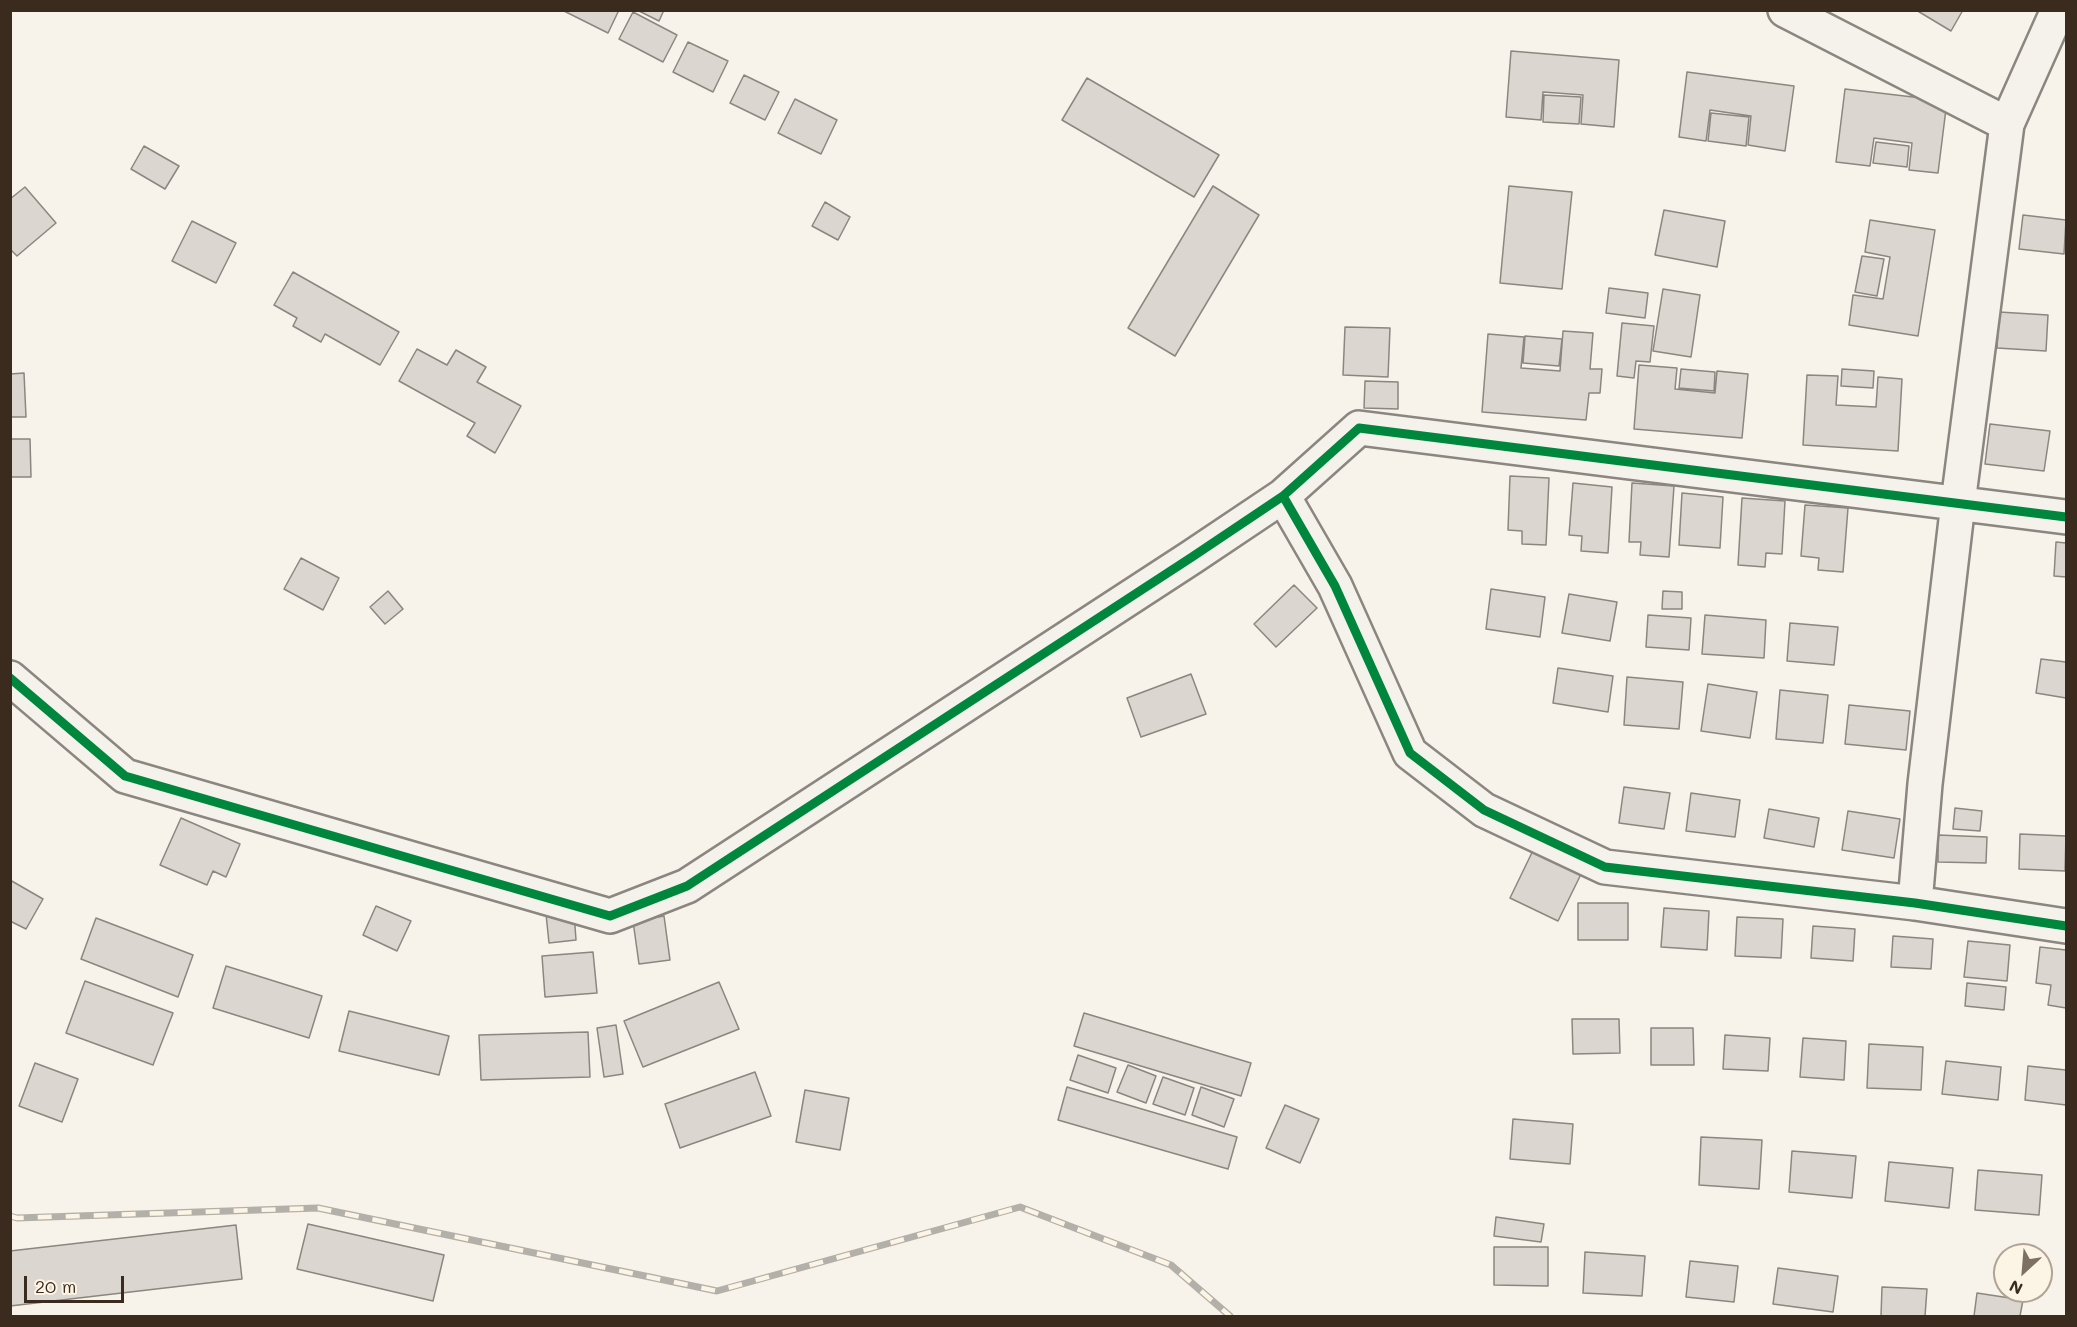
<!DOCTYPE html>
<style>
body{margin:0}
#map{position:relative;width:2077px;height:1327px;overflow:hidden;background:#f7f3ea;font-family:Mali,sans-serif}
canvas{display:block}
.frame{position:absolute;inset:0;border:12px solid #3b2a1e;pointer-events:none}
.north{position:absolute;left:1993px;top:1243px;width:60px;height:60px;box-sizing:border-box;background:#fcf5e5;border:2px solid #afa495;border-radius:50%;rotate:206deg;font-size:16px;font-weight:700;line-height:24px;text-align:center;color:#3b2a1e}
.north::after{content:'';display:block;margin:auto;width:21px;height:27px;background:#7d7065;clip-path:polygon(50% 0,100% 100%,50% 72%,0 100%)}
.scale{position:absolute;left:24px;top:1276px;width:100px;height:27px;box-sizing:border-box;border:3px solid #3b2a1e;border-top:0;padding-left:8px;font-size:18px;line-height:21px;white-space:nowrap;color:#3b2a1e;-webkit-text-stroke:4px #fcf5e5;paint-order:stroke}
</style>
<div id="map">
<canvas width="2077" height="1327"></canvas>
<div class="frame"></div>
<div class="north">N</div>
<div class="scale">20 m</div>
</div>
<script>
const ctx = document.querySelector('canvas').getContext('2d');
ctx.lineJoin = 'round';
function fillPath(path, color) { ctx.fillStyle = color; ctx.fill(path, 'evenodd'); }
function stroke(path, color, width, dash) { ctx.strokeStyle = color; ctx.lineWidth = width; ctx.lineCap = dash ? 'butt' : 'round'; ctx.setLineDash(dash || []); ctx.stroke(path); }
const building = new Path2D(`
 M562,10H619L608,33Z
 M637,10H664L659,21Z
 M1916,10H1963L1951,31Z
 M633,12L677,35L663,62L619,39Z
 M688,42L728,61L713,92L673,72Z
 M1511,51L1619,60L1614,127L1581,124L1583,95L1543,92L1541,120L1506,117Z
 M1687,72L1794,86L1785,151L1748,145L1751,116L1710,110L1706,141L1679,137Z
 M744,75L779,92L765,120L730,103Z
 M1087,78L1219,155L1194,197L1062,120Z
 M1845,89L1947,101L1938,173L1909,170L1912,143L1874,138L1870,166L1836,162Z
 M1544,95L1581,97L1579,124L1543,122Z
 M795,99L837,120L821,154L778,133Z
 M1711,113L1749,117L1746,146L1708,141Z
 M1876,142L1909,146L1907,167L1873,163Z
 M144,146L179,166L165,189L131,169Z
 M1213,186L1259,215L1175,356L1128,328Z
 M1509,186L1572,192L1562,289L1500,283Z
 M25,187L56,223L17,256L10,249V199Z
 M825,202L850,217L838,240L812,226Z
 M1664,210L1725,221L1717,267L1655,255Z
 M2023,215L2066,220L2064,254L2019,249Z
 M1870,220L1935,230L1918,336L1849,325L1853,295L1883,299L1890,257L1865,252Z
 M192,221L236,243L216,283L172,261Z
 M1862,256L1884,259L1877,296L1855,292Z
 M293,272L399,332L380,365L325,334L321,342L293,326L297,318L274,305Z
 M1609,288L1648,293L1645,318L1606,313Z
 M1663,289L1700,295L1691,357L1653,351Z
 M1999,312L2048,315L2046,351L1997,348Z
 M1622,323L1654,326L1650,362L1636,361L1634,378L1617,376Z
 M1345,327L1390,328L1388,377L1343,375Z
 M1563,331L1593,333L1590,369H1602L1600,393H1589L1586,420L1482,412L1488,334L1524,337L1521,368L1560,371Z
 M1525,336L1562,339L1559,366L1523,363Z
 M417,349L447,365L456,350L486,367L477,382L521,406L495,453L467,436L475,423L399,381Z
 M1639,365L1677,368L1675,389L1715,393L1717,371L1748,374L1742,438L1634,429Z
 M1681,369L1715,372L1714,391L1679,388Z
 M1842,369L1874,371L1873,388L1841,386Z
 M24,373L26,417H10V374Z
 M1807,375L1838,376L1836,405L1876,407L1878,377L1902,379L1898,451L1803,445Z
 M1365,381L1398,382V409L1364,408Z
 M1990,424L2050,431L2044,471L1985,464Z
 M10,439H30L31,477H10Z
 M1510,476L1549,478L1546,545L1522,544V531L1508,530Z
 M1573,483L1612,487L1608,553L1581,551L1582,536L1569,535Z
 M1632,483L1674,486L1669,557L1640,555L1641,542H1629Z
 M1682,493L1723,497L1720,548L1679,545Z
 M1742,498L1785,501L1782,554L1766,553L1765,567L1738,565Z
 M1805,505L1848,508L1843,572L1818,570L1819,558L1801,556Z
 M2056,542L2066,543V577L2054,576Z
 M301,558L339,578L323,610L284,589Z
 M1294,585L1317,608L1276,647L1254,624Z
 M1491,589L1545,597L1540,637L1486,629Z
 M388,591L403,609L385,624L370,607Z
 M1663,591L1682,592V609H1662Z
 M1569,594L1617,602L1610,641L1562,633Z
 M1648,615L1691,618L1689,650L1646,647Z
 M1705,615L1766,620L1764,658L1702,654Z
 M1790,623L1838,627L1834,665L1787,661Z
 M2041,659L2066,662V698L2036,693Z
 M1558,668L1613,676L1608,712L1553,703Z
 M1191,674L1206,714L1141,737L1127,698Z
 M1627,677L1683,682L1679,729L1624,725Z
 M1708,684L1757,692L1750,738L1701,731Z
 M1780,690L1828,695L1823,743L1776,739Z
 M1849,705L1910,711L1906,750L1845,744Z
 M1624,787L1670,793L1664,829L1619,823Z
 M1691,793L1740,800L1735,837L1686,831Z
 M1955,808L1982,811L1980,831L1953,829Z
 M1769,809L1819,818L1814,847L1764,838Z
 M1848,811L1900,819L1894,858L1842,850Z
 M181,818L240,844L226,877L213,871L207,885L160,865Z
 M2020,834L2066,836L2065,871L2019,869Z
 M1938,835L1987,837L1986,863L1938,862Z
 M1539,838L1587,862L1558,921L1510,898Z
 M10,880L43,899L26,929L10,921Z
 M1578,903H1628V940H1578Z
 M376,906L411,921L397,951L363,935Z
 M1664,908L1709,911L1707,950L1661,947Z
 M574,912L576,940L549,943L546,914Z
 M664,916L670,960L639,964L633,921Z
 M1737,917L1783,919L1781,958L1735,956Z
 M96,918L193,955L178,997L81,959Z
 M1813,926L1855,929L1853,961L1811,958Z
 M1893,936L1933,939L1931,969L1891,967Z
 M1968,941L2010,945L2007,981L1964,977Z
 M2040,947L2066,950V1008L2048,1005L2051,985L2036,983Z
 M593,952L597,993L545,997L542,956Z
 M226,966L322,996L309,1038L213,1008Z
 M85,981L173,1013L153,1065L66,1033Z
 M719,982L739,1029L643,1067L624,1021Z
 M1967,983L2006,987L2004,1010L1965,1006Z
 M349,1011L449,1036L439,1075L339,1051Z
 M1084,1013L1251,1063L1241,1096L1074,1046Z
 M1572,1019H1619L1620,1053L1573,1054Z
 M616,1025L623,1074L604,1077L597,1028Z
 M1651,1028H1693L1694,1065H1651Z
 M588,1032L590,1077L481,1080L479,1035Z
 M1725,1035L1770,1038L1768,1071L1723,1069Z
 M1803,1038L1846,1041L1844,1080L1800,1077Z
 M1869,1044L1923,1047L1921,1090L1867,1088Z
 M1078,1055L1116,1068L1108,1093L1070,1080Z
 M1946,1061L2001,1067L1998,1100L1942,1094Z
 M35,1063L78,1079L62,1122L19,1106Z
 M1128,1065L1156,1076L1146,1103L1117,1092Z
 M2028,1066L2066,1070V1105L2025,1100Z
 M755,1072L771,1116L680,1148L665,1104Z
 M1163,1077L1194,1088L1185,1115L1153,1104Z
 M1067,1087L1237,1137L1228,1169L1058,1120Z
 M1201,1087L1234,1099L1224,1127L1192,1115Z
 M805,1090L849,1098L840,1150L796,1142Z
 M1285,1105L1319,1119L1300,1163L1266,1148Z
 M1513,1119L1573,1124L1570,1164L1510,1159Z
 M1701,1137L1762,1140L1759,1189L1699,1185Z
 M1792,1151L1856,1156L1852,1198L1789,1192Z
 M1889,1162L1953,1168L1949,1208L1885,1201Z
 M1978,1170L2042,1175L2039,1215L1975,1210Z
 M1496,1217L1544,1224L1541,1242L1494,1236Z
 M308,1224L444,1255L433,1301L297,1269Z
 M236,1225L242,1279L10,1306V1251Z
 M1494,1247H1548V1286L1494,1285Z
 M1585,1252L1645,1256L1642,1296L1583,1293Z
 M1690,1261L1738,1266L1734,1302L1686,1297Z
 M1778,1268L1838,1276L1833,1312L1773,1304Z
 M1882,1287L1927,1289L1925,1316H1881Z
 M1977,1293L2023,1300L2020,1316H1974Z`);
fillPath(building, '#dbd7d0');
stroke(building, '#8b867f', 1.5);
const minor = new Path2D(`
 M1785,10L2007,124
 M1283,496L1335,586L1410,753L1484,810L1605,867L1915,903L2066,926
 M10,678L125,776L610,916L687,886L1192,557L1283,496L1359,428L2066,517
 M1915,903L1925,784L1958,503L2007,124L2058,10`);
stroke(minor, '#8b867f', 38);
stroke(minor, '#f5f2ec', 33);
const rail = new Path2D(`
 M10,1216L17,1218L318,1208L717,1291L1020,1207L1171,1265L1230,1316`);
stroke(rail, '#b3afa9', 7);
stroke(rail, '#fcf5e5', 4.5, [14]);
stroke(new Path2D(`
 M1283,496L1335,586L1410,753L1484,810L1605,867L1915,903L2066,926
 M10,678L125,776L610,916L687,886L1192,557L1283,496L1359,428L2066,517`), '#00873e', 9);
</script>
